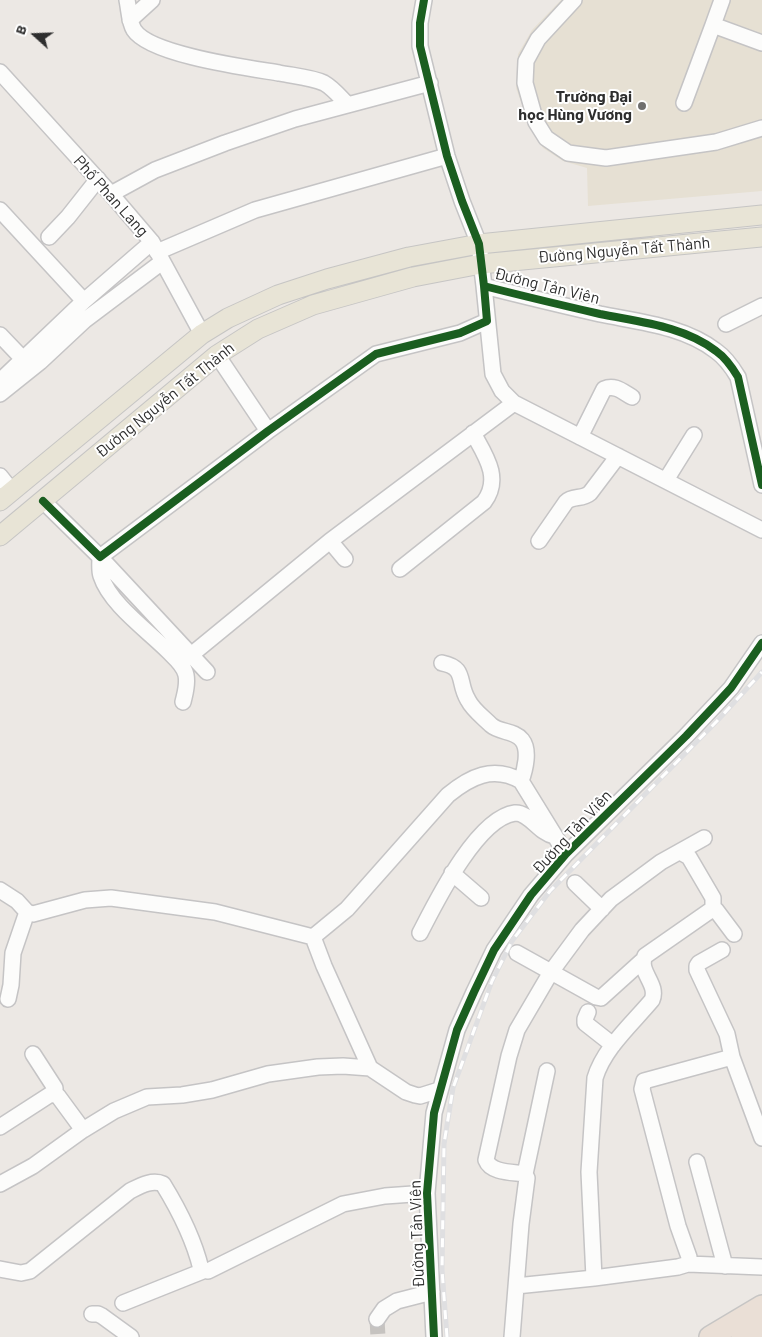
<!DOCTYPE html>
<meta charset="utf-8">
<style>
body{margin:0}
#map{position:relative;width:762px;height:1337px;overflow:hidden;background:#ece8e4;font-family:Barlow,sans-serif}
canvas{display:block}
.north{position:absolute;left:10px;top:10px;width:50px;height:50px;-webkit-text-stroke:4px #fff;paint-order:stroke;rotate:290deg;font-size:14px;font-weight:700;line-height:20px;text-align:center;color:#2e2e2e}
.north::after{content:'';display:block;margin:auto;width:18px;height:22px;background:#2e2e2e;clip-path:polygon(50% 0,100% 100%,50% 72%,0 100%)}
</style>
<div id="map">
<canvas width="762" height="1337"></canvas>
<div class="north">B</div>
</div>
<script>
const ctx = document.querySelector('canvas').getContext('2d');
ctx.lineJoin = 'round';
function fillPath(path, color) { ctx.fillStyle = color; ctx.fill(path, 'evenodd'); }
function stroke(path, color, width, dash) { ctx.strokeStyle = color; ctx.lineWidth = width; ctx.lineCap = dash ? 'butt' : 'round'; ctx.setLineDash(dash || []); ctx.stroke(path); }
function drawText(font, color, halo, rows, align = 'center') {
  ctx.font = font + ' Barlow,sans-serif'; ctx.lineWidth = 4; ctx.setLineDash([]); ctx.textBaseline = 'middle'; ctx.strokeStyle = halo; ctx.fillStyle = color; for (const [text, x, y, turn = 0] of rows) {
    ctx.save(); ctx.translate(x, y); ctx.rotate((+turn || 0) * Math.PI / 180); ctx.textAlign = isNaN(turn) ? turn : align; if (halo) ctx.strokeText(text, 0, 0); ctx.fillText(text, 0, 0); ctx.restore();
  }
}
fillPath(new Path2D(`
 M561,0H762V191L588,206L587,168L563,161L543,148L529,125L516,88L518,54L532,30Z`), '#e6e0d3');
stroke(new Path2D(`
 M377,1319L378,1337`), '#c6c3c0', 15, [15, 8]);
const minor = new Path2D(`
 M127,0C129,9 129,22 134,30C150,55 249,68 279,73C294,76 311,77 324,83C333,88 340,97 347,104
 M424,0L420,23V46L447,156L462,201L479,244L484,286C523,296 561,305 600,314C639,322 684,326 716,351C726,358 732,367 738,377L762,485
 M574,0L538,39L526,61L525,83L536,122L546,138L568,153L606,158L716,142L762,128
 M722,0L713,25L762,43
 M130,20L152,0
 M0,72L111,194L152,242L202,334
 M684,103L713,25
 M111,194L155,170L225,143L295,119L430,83
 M0,210L84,301
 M49,237L68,217L98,179
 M157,252L255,210L447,156
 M484,286L493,374L502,391L514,403L762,530
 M726,324L762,306
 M0,335L22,358
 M217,355L268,431
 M0,381L84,301L152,242
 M0,394L40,362L85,320L162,262
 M580,437L604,389C615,384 623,392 632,397
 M0,476L12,491
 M666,480L694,435
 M43,501L100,557L268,431L376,354L460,333L487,321
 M330,541L345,559
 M539,541L566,502C573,495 582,500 590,493L618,456
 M100,557C100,563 99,570 101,576C110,604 147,630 168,651C175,658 184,665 186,675C188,685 185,693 183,702
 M100,557L207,672
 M400,569L484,502C502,478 485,455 473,433
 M191,655L330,541L514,403
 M442,663C467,668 457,682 468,700C473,710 483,717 491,725C500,733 514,730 522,740C530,750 525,770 521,781
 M680,852L689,857L713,898V907L711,910
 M452,873L481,898
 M575,883L602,909
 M0,890L17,901L27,912L33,914L85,900L111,898L215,912L313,937L324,966L370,1068L406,1092L415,1095L420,1096L439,1090
 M420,933C436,902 477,818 515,813C529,812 539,833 554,836
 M313,937L347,909L448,795C470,777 493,765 521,781L566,854
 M722,950L699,963L697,966V970L727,1034L732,1057L762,1138
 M517,953L596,997L601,998L642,961
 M8,999L11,985L13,953L27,912
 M588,1012L585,1019V1023L613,1045
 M33,1054L55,1088V1094
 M0,1127L51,1094L58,1096L83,1130
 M697,1162L725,1266
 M525,1174L547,1071
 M0,1184L33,1166L83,1130L114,1111L147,1097L182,1095L212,1090L268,1074L318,1067L343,1066L370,1068
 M688,1264L762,1267
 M0,1269L21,1273L30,1271L130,1191C140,1186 152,1179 163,1184C179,1210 194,1240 201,1269L208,1271L343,1204L385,1196L427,1193
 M594,1278L589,1172L595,1078C604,1048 632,1024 652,1000C659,984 637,971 645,956L711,910H716L734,934
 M516,1286L594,1278L678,1267L688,1264L689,1257L678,1226L642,1089L644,1081L732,1057
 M123,1303L203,1271
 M92,1314H98L102,1316L131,1337
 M377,1319L384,1309L397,1301L432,1292
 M434,1337L427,1193L434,1113L457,1030L474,992L494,950L531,895L566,854L686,736L719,701L731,688L762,643
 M512,1337L521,1224L527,1178L525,1174C512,1172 491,1173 486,1160L509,1056L517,1030L551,972L582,930L611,899L661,862L704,838`);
const major = new Path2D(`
 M0,501L202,334L228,318L278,295L327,279L409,257L479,244L762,215
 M0,536L217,355L258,329L313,305L413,277L481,264L762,237`);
const highway = new Path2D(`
 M710,1337L762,1306
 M742,1337L762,1325`);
stroke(minor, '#c5c4c5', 18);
stroke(major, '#c6c5c4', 21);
stroke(highway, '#c6c5c4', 24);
stroke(minor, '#fcfcfb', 15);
stroke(major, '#e8e4d6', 19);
stroke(highway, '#eadfd6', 21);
const rail = new Path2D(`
 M447,1337L442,1270L444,1144L453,1088L492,981L512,941L550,891L717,721L762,672`);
stroke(rail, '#dfdfe1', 5);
stroke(rail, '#fff', 3, [9]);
stroke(new Path2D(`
 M424,0L420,23V46L447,156L462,201L479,244L484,286C523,296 561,305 600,314C639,322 684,326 716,351C726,358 732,367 738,377L762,485
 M43,501L100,557L268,431L376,354L460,333L487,321L484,286
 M434,1337L427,1193L434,1113L457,1030L474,992L494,950L531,895L566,854L686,736L719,701L731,688L762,643`), '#1b5e20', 8);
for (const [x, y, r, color] of [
 [642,106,5,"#706f6e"]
]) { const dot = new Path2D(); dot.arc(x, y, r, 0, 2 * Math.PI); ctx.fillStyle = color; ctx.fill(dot); stroke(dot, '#fff', 2); }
drawText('bold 16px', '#2e2e2e', '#fff', [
 ["Trường Đại",632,97],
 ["học Hùng Vương",632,115]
], 'right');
drawText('16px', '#2e2e2e', '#fff', [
 ["Phố Phan Lang",111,196,48],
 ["Đường Nguyễn Tất Thành",624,250,-5],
 ["Đường Tản Viên",547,286,14],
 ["Đường Nguyễn Tất Thành",165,400,-39],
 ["Đường Tản Viên",572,832,-47],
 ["Đường Tản Viên",417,1234,-92]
]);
</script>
